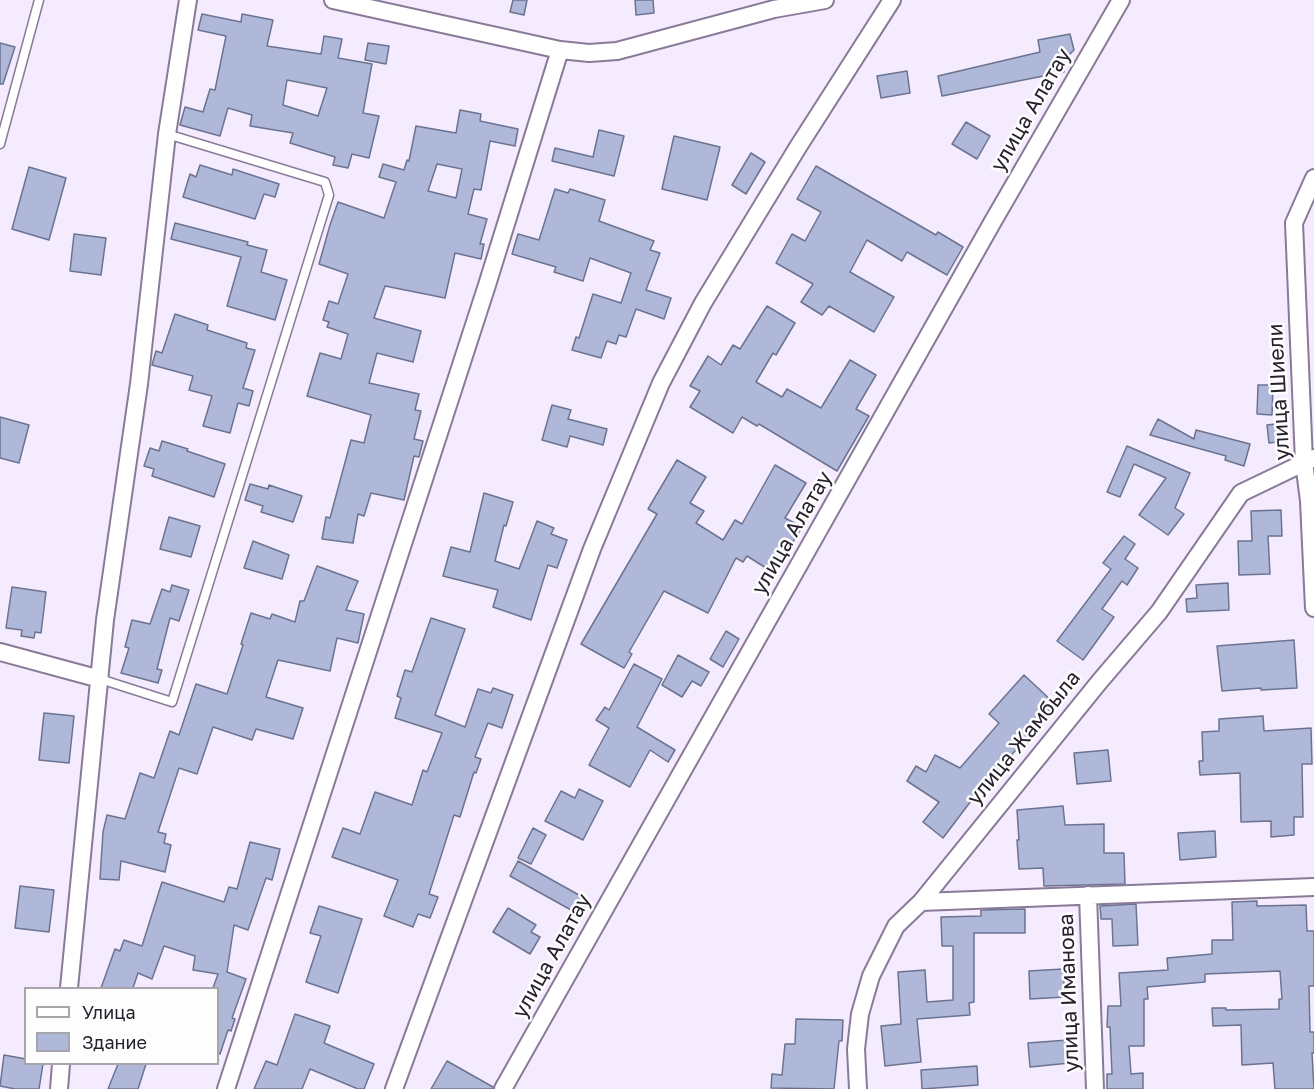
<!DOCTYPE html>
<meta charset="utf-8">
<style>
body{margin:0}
#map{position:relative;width:1314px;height:1089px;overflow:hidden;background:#f5ebff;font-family:"Golos Text",sans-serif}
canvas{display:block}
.legend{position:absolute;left:24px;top:987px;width:195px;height:78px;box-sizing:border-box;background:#fdfdfd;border:2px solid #a7a5a9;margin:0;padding:8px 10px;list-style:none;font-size:18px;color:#26202c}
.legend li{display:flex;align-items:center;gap:12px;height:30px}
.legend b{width:30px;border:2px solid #a7a5a9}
</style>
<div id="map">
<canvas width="1314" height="1089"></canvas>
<ul class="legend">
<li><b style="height:8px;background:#fff"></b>Улица</li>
<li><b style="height:16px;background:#afb8d9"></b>Здание</li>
</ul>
</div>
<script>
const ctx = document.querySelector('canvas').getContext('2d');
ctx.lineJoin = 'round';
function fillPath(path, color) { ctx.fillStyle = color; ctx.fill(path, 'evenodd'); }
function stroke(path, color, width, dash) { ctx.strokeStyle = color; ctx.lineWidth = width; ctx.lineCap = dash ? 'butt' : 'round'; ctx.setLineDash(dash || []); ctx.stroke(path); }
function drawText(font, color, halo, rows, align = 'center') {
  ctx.font = font + ' "Golos Text",sans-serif'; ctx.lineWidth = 5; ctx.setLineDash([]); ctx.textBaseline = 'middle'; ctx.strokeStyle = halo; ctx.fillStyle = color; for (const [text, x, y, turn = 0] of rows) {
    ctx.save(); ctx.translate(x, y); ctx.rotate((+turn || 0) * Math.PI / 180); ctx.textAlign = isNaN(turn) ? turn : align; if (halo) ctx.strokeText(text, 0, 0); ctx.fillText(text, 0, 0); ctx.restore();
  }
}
const building = new Path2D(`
 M513,0H527L524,15L510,12Z
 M635,0H653L654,13L636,15Z
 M202,14L241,22L242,14L273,20L267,46L321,54L324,36L342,39L338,58L372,64L363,113L379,116L369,158L352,154L348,168L333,165L335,157L290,143L293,133L250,126L252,115L228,108L220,136L180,125L185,107L203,112L210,89L215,90L226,36L198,30ZM287,80L327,88L318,116L283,105Z
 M1070,34L1074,50L1062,62L1064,72L942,96L938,76L1040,52L1038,40Z
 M0,43L15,47L3,84H0Z
 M368,43L389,46L386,64L365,60Z
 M907,71L910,93L881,98L877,76Z
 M460,110L481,114L480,121L518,129L515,146L490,141L481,190L474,189L468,214L487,219L480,244H484L481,259L455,253L445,298L385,286L374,318L421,331L413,362L377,353L369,383L419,394L415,410L421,411L414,439L423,441L419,457L414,456L404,500L371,493L364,516L358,514L353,543L322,539L326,517L330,518L351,440L364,443L371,415L307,396L320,353L341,359L348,334L327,327L329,322L323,320L329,301L338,304L348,274L319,264L330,225L338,202L384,218L396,182L379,177L383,164L404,170L407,160L409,161L416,126L456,133ZM437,164L462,169L456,198L428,191Z
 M966,122L990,136L977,159L952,144Z
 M599,130L624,136L614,176L552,161L555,148L593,157Z
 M674,136L720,147L707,200L662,189Z
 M751,153L765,162L746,194L732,185Z
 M200,165L232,175L233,169L279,184L275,197L264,194L255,219L183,197L190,174L196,177Z
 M816,166L936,235L938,232L963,247L947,275L907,252L902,261L867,240L850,272L894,297L874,332L829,306L822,315L801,302L813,284L776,263L792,234L805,241L821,212L797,199Z
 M29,167L66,178L49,240L12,229Z
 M555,189L568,193L570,189L605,200L599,221L654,241L650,250L660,253L646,290L671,298L664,319L636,309L626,337L619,335L616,344L607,341L601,358L572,350L576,337L579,338L593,294L621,303L631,273L590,258L583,281L554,272L556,267L512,254L518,234L539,240Z
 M175,223L248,242L247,245L267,250L261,272L287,280L275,320L227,306L241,257L171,239Z
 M74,234L106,238L101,275L70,271Z
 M767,306L795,323L776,355L773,353L756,382L782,397L787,389L821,408L850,360L876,375L856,409L869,416L837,471L759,424L757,426L742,417L733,433L690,407L700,391L690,386L708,356L721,365L733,345L740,349Z
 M175,314L208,325L207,330L247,343L246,348L255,350L243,388L253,391L249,406L238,403L230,433L203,426L212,396L189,390L193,376L152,365L156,351L162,353Z
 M1258,385H1273L1272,415L1257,414Z
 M552,405L571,410L568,419L607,429L603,445L570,436L567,447L542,440Z
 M0,417L29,425L19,463L0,458Z
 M1158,419L1194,439L1196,430L1250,444L1244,466L1225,460L1226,456L1150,435Z
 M1283,423L1285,441L1269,443L1267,425Z
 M162,441L188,449L187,451L225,464L214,497L152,476L154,469L144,466L150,448L159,451Z
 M1127,446L1190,473L1175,508L1184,514L1168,535L1139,515L1166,478L1134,464L1120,497L1107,492Z
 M677,460L706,477L690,503L704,511L696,523L723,540L735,520L742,524L775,465L806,483L785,518L802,527L774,573L747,556L743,562L736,558L708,613L664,591L629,652L632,654L624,668L581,644L657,514L648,509Z
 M250,484L268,489L269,485L302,496L293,522L261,512L263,506L245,500Z
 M484,493L513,502L506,526L504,525L495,561L519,569L537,521L554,528L551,534L567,540L557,568L548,565L531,620L493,607L498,590L443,576L451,547L470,552Z
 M1281,510L1282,536H1268L1270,574L1239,575L1238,541H1252L1251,511Z
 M169,517L200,526L191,557L160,549Z
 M1124,536L1135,544L1125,559L1138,568L1127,585L1122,581L1102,609L1114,617L1083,660L1057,641L1111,569L1103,563Z
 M253,541L289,555L282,579L244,568Z
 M317,566L358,581L346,610L364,614L358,643L337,638L330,671L278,660L266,697L303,708L293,739L256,729L252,740L213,727L197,774L179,768L158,832L166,834L164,843L171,845L165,872L121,861L119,880L100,879L103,832L107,815L125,819L140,773L154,778L170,731L179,735L196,684L227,694L243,645L241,644L251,613L270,619L272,614L295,622L300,601H304Z
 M1228,583L1229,610L1187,612L1186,599L1197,598L1196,585Z
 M172,585L189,590L179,621L170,618L157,669L162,670L158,683L121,673L129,648L125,647L132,620L150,624L162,589L170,592Z
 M12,587L46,592L41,633L35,632L34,638L21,636L22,630L6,628Z
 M431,618L465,629L435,715L465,727L478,689L491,693L493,688L513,695L502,728L488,723L475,757L481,759L476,773L474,772L460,817L454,815L429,894L438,897L430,918L418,914L413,927L384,916L398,880L332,857L343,828L360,834L375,792L412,805L423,770L427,772L442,733L395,718L401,698L397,696L405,670L412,672Z
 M726,631L739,639L723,667L710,659Z
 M1294,640L1297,688L1261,690V688L1222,691L1217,646Z
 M678,655L709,672L701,686L692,681L682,697L662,685Z
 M634,664L662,679L637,727L675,750L668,762L650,750L630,787L589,765L609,728L596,720L605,707L609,710Z
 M1024,675L1055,704L1034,728L1038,731L1025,746L1022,743L971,801L943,838L923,822L939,802L907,781L916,766L926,772L935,755L960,768L999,723L989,714Z
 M44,713L74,716L69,763L39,760Z
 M1263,716L1264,731L1311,728L1312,764H1302L1303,817H1294V835L1271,837V821L1241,822L1240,773L1200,775L1199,761H1203L1202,732L1219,731V719Z
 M1108,750L1111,781L1077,784L1074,753Z
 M579,789L603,801L583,840L545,821L561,791L575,798Z
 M1063,806L1065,825L1104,824V853H1124L1125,884L1044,886L1043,868L1019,869L1017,840H1019L1017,810Z
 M533,828L546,835L531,864L518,858Z
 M1215,831L1216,857L1180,860L1178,833Z
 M250,842L280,849L272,880L266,878L248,930L234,925L227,972L246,979L232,1018L235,1019L231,1031L228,1030L220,1054H218V988H213L218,974L193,970L195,956L164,946L152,979L138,973L133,988H101L115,949L120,951L124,940L142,946L162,882L224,902L229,887L237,889Z
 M518,861L588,900L580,915L510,876Z
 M20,886L54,890L49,932L15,928Z
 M1257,901V906L1306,905L1307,931H1314V986H1309L1310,1032H1314V1053H1312L1314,1089H1275L1273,1063L1242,1065L1241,1025L1213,1026L1212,1008H1226V1010L1279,1009V999H1282L1280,971L1205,974V982L1147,987L1148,999H1144V1046H1129L1131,1074L1143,1073V1089H1107V1074H1112L1110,1027H1107L1108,1006H1121L1119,973L1168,970L1167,958L1212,954V940H1233L1232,902Z
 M1136,904L1138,945L1113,946L1112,919H1101L1100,906Z
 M319,906L362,919L338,993L306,982L321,936L310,933Z
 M508,908L536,925L531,932L540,937L530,954L493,932Z
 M1025,909V933H974V1002L969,1003L970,1015L917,1019L921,1062L885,1066L881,1026L901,1024L898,972L925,970L927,1002L953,1000V946H942L941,917L981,916V910Z
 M1063,969L1065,997L1030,999L1029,971Z
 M295,1014L330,1026L324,1043L374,1064L364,1089H358L310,1069L302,1089H254L266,1061L277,1065Z
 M796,1019L843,1020L842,1041H839L834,1089L771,1088L772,1074L782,1075L785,1044H795Z
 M1068,1040L1070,1063L1030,1067L1028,1043Z
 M4,1055L26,1059V1064H43L39,1089H15L0,1086Z
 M447,1061L493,1087V1089H431Z
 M118,1064H146L138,1089H108Z
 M977,1066L978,1085L922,1089L921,1070Z`);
fillPath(building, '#afb8d9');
stroke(building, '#6b7391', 1.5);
const lane = new Path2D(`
 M0,144L39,0
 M100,679L172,702L329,195L325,182L167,134`);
const street = new Path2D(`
 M333,0L560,50L589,53L617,51L774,9L825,0
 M1314,178L1294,223L1304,462L1309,501L1314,608
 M0,652L100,679
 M1088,895L1095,1089
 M921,902L1314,887
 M69,988L105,620L139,384L167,134L188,0
 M59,1089L61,1064
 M226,1089L487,285L560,50
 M394,1089L592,549L661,383L703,303L798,147L892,0
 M503,1089L992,223L1121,0
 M858,1089L856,1049L860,1014L871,976L896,926L921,902L1100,681L1159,612L1241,493L1314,458`);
stroke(lane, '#897a98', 11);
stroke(street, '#897a98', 20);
stroke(lane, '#fff', 8);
stroke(street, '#fff', 16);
drawText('21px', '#26202c', '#fdfdfd', [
 ["улица Алатау",1031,110,-60],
 ["улица Шиели",1279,392,-93],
 ["улица Алатау",792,533,-60],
 ["улица Жамбыла",1024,738,-51],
 ["улица Алатау",552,956,-61],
 ["улица Иманова",1069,993,-92]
]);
</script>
